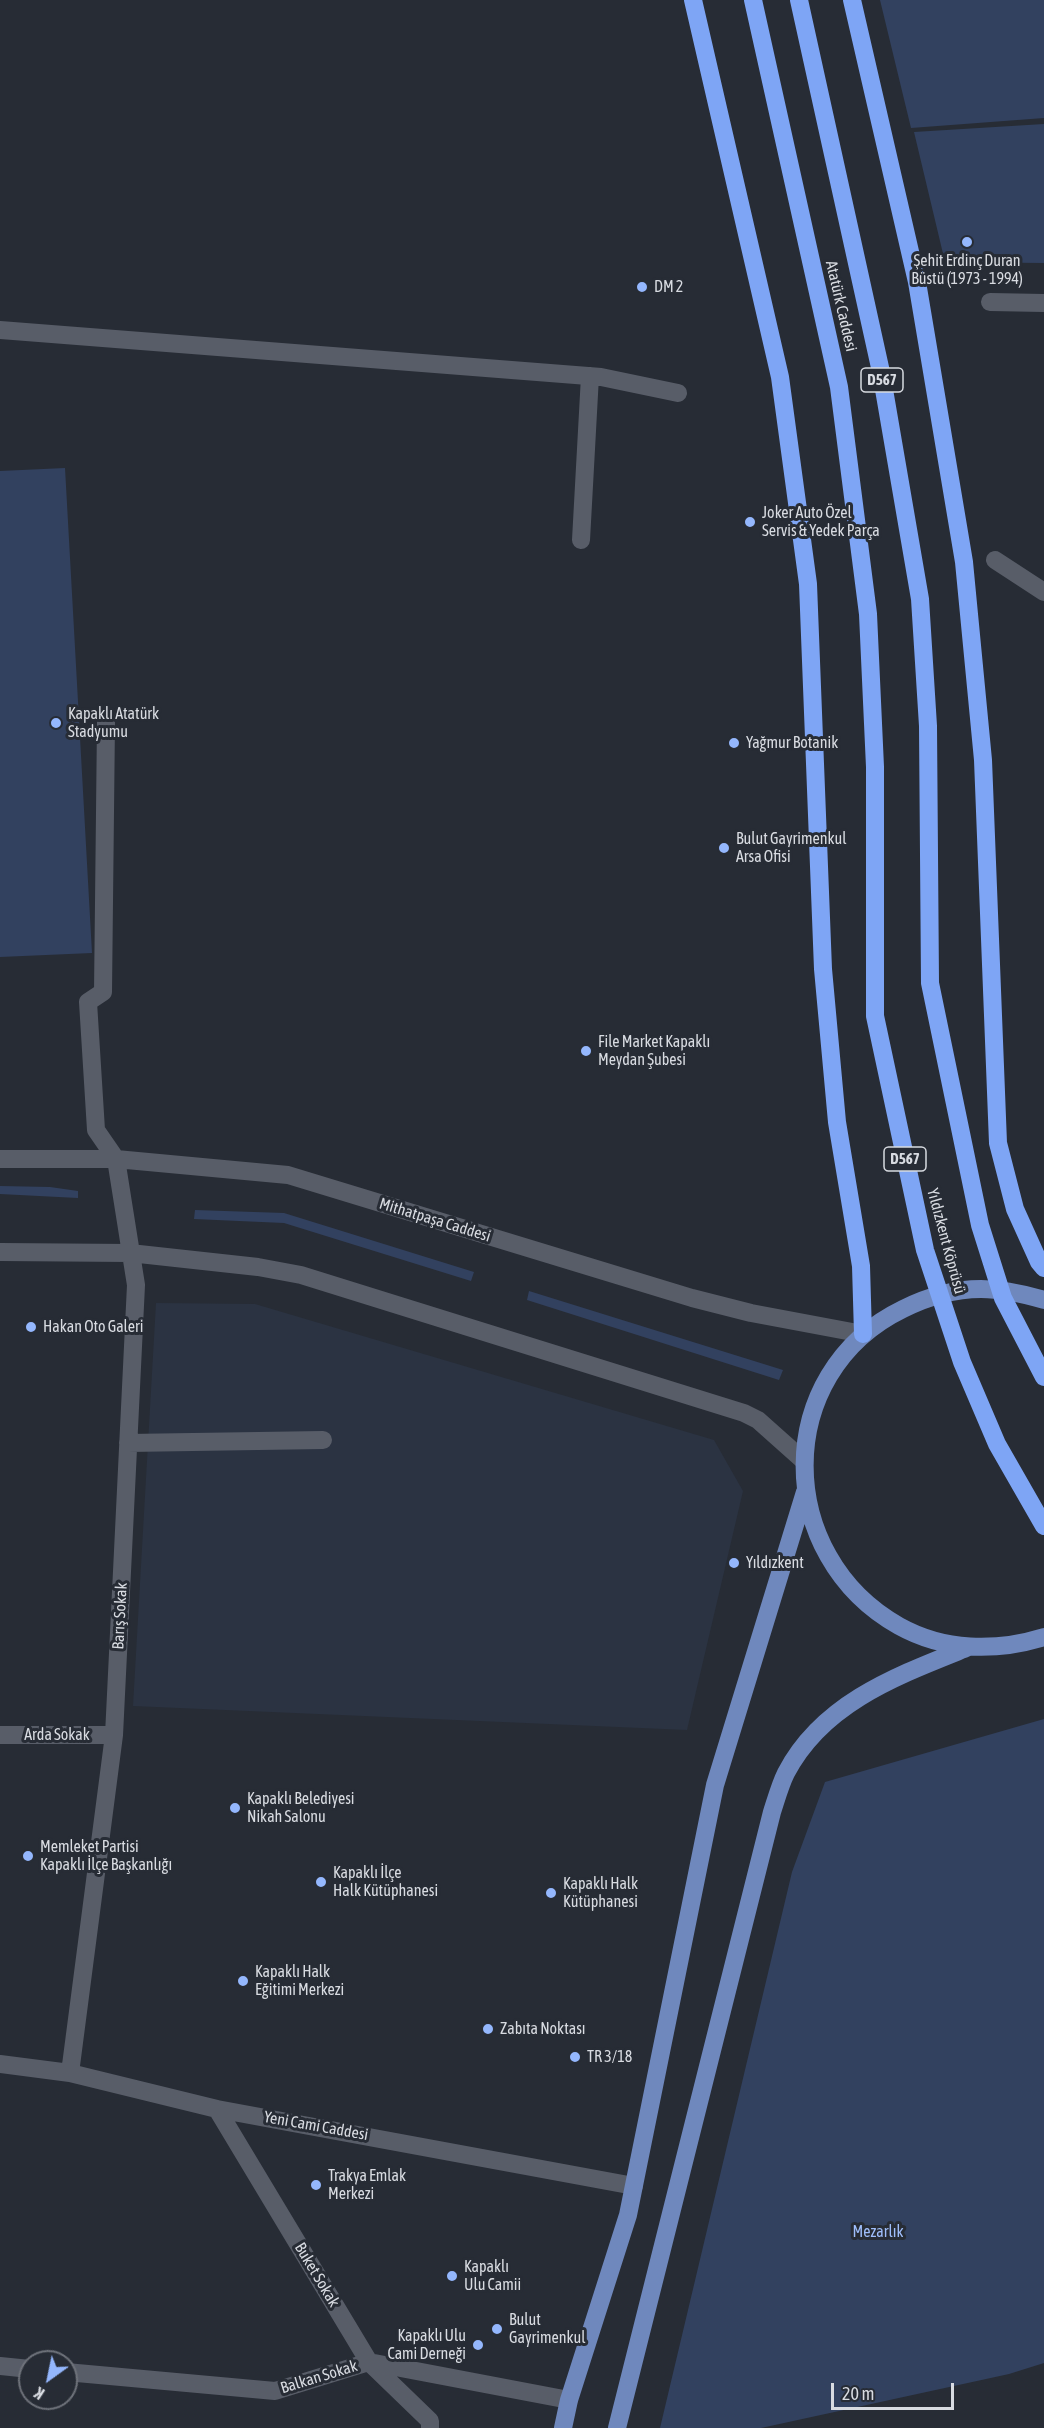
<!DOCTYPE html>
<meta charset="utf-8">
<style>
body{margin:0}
#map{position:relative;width:1044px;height:2428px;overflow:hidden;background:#272c35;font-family:"Asap Condensed",sans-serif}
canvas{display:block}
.north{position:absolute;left:18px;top:2350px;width:60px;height:60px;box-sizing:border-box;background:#272c35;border:2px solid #6e727a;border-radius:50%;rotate:213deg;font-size:16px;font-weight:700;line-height:24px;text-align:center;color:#d8dbe1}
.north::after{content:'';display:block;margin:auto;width:21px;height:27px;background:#94b7fd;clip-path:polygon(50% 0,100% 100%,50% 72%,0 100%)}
.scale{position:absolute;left:831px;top:2383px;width:123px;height:27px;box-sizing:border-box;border:3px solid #d8dbe1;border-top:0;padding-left:8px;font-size:18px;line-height:21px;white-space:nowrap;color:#d8dbe1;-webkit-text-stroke:4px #272c35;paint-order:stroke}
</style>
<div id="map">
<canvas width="1044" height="2428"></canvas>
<div class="north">K</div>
<div class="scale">20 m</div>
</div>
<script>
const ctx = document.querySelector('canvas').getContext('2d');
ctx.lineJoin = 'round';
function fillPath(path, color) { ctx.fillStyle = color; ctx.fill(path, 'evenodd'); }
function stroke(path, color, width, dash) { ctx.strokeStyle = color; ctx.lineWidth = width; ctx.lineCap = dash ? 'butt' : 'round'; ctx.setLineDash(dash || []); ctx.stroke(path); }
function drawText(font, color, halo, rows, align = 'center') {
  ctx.font = font + ' "Asap Condensed",sans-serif'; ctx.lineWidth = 6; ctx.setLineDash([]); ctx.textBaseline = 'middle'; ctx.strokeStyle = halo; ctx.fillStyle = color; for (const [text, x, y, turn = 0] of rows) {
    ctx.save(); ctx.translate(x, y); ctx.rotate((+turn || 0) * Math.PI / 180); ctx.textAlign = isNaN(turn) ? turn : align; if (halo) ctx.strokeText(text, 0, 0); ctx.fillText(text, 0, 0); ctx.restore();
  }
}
fillPath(new Path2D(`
 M156,1303L255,1304L714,1440L743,1491L687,1730L133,1706Z`), '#2b3342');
fillPath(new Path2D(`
 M880,0H1044V118L911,128Z
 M1044,124V263L945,262L914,132Z
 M65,468L92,953L0,957V471Z
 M0,1186L50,1187L78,1191V1198L0,1194Z
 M195,1210L284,1213L474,1272L471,1281L284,1223L194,1219Z
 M529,1291L783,1370L779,1380L527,1300Z
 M1044,1719V2363L1009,2374L761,2428H660L792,1872L825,1782Z`), '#32415f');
stroke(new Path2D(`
 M990,302L1044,303
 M0,330L601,377L678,393
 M581,540L590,376
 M995,560L1044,592
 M0,1159H116L288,1175L692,1298L751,1313L863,1334
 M0,1252L130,1253L258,1267L301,1275L744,1413L758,1420L804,1461
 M128,1443L323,1440
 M0,1735H114
 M0,2064L70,2073L217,2109L634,2186
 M70,2073L114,1735L136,1285L116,1159L96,1130L88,1002L103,992L106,722
 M217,2109L369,2362L430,2421V2428
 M0,2366L30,2369
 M66,2372L275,2391L369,2362L569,2400`), '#585d68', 18);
stroke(new Path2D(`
 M1044,1300C1024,1294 1003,1289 981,1289C954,1289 927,1297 903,1309C771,1373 774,1556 899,1626C944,1651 995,1652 1044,1637
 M563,2428L569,2400L628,2215L715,1785L805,1492
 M617,2428L772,1812C776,1800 780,1785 786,1773C823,1702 899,1675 969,1647`), '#6f88bd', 18);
stroke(new Path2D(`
 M693,0L780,377L808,584L823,969L837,1122L861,1266L863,1334
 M753,0L839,387L868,614L875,767V1016L925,1250L962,1362L997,1444L1044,1526
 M799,0L881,372L920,599L928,726L930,983L980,1225L1003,1298L1044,1377
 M852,0L917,282L964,562L983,760L998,1143L1015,1209L1039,1262L1044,1268`), '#7ea5f5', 18);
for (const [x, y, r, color] of [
 [967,242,6,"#94b7fd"],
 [642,287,6,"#94b7fd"],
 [750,522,6,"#94b7fd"],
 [56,723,6,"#94b7fd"],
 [734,743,6,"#94b7fd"],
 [724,848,6,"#94b7fd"],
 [586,1051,6,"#94b7fd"],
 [31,1327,6,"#94b7fd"],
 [734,1563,6,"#94b7fd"],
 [235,1808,6,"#94b7fd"],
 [28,1856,6,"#94b7fd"],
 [321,1882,6,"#94b7fd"],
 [551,1893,6,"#94b7fd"],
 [243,1981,6,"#94b7fd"],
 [488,2029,6,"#94b7fd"],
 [575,2057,6,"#94b7fd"],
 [316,2185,6,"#94b7fd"],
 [452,2276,6,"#94b7fd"],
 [497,2329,6,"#94b7fd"],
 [478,2345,6,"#94b7fd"]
]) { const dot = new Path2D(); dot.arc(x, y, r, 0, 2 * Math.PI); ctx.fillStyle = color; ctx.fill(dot); stroke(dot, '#272c35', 2); }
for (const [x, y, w] of [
 [882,380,42],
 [905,1159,42]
]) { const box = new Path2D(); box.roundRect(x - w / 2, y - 12, w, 24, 4.5); ctx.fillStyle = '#272c35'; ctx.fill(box); stroke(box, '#d8dbe1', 1.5); }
drawText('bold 15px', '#d8dbe1', null, [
 ["D567",882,380],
 ["D567",905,1159]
]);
drawText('16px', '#d8dbe1', '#272c35', [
 ["Şehit Erdinç Duran",967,261,"center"],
 ["Büstü (1973 - 1994)",967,279,"center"],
 ["DM 2",654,287],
 ["Joker Auto Özel",762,513],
 ["Servis & Yedek Parça",762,531],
 ["Kapaklı Atatürk",68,714],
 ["Stadyumu",68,732],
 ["Yağmur Botanik",746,743],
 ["Bulut Gayrimenkul",736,839],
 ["Arsa Ofisi",736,857],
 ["File Market Kapaklı",598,1042],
 ["Meydan Şubesi",598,1060],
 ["Hakan Oto Galeri",43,1327],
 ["Yıldızkent",746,1563],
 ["Kapaklı Belediyesi",247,1799],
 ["Nikah Salonu",247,1817],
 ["Memleket Partisi",40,1847],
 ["Kapaklı İlçe Başkanlığı",40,1865],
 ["Kapaklı İlçe",333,1873],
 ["Halk Kütüphanesi",333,1891],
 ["Kapaklı Halk",563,1884],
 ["Kütüphanesi",563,1902],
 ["Kapaklı Halk",255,1972],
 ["Eğitimi Merkezi",255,1990],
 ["Zabıta Noktası",500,2029],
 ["TR 3/18",587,2057],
 ["Trakya Emlak",328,2176],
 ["Merkezi",328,2194],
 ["Kapaklı",464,2267],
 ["Ulu Camii",464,2285],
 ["Bulut",509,2320],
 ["Gayrimenkul",509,2338],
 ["Kapaklı Ulu",466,2336,"right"],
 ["Cami Derneği",466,2354,"right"]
], 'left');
drawText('16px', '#d8dbe1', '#272c35', [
 ["Atatürk Caddesi",841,306,77],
 ["Mithatpaşa Caddesi",435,1220,17],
 ["Yıldızkent Köprüsü",946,1241,75],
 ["Barış Sokak",120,1616,-87],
 ["Arda Sokak",57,1735],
 ["Yeni Cami Caddesi",316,2126,10],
 ["Buket Sokak",317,2275,59],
 ["Balkan Sokak",319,2377,-17]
]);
drawText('16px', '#9fbefb', '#272c35', [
 ["Mezarlık",878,2232]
]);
</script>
